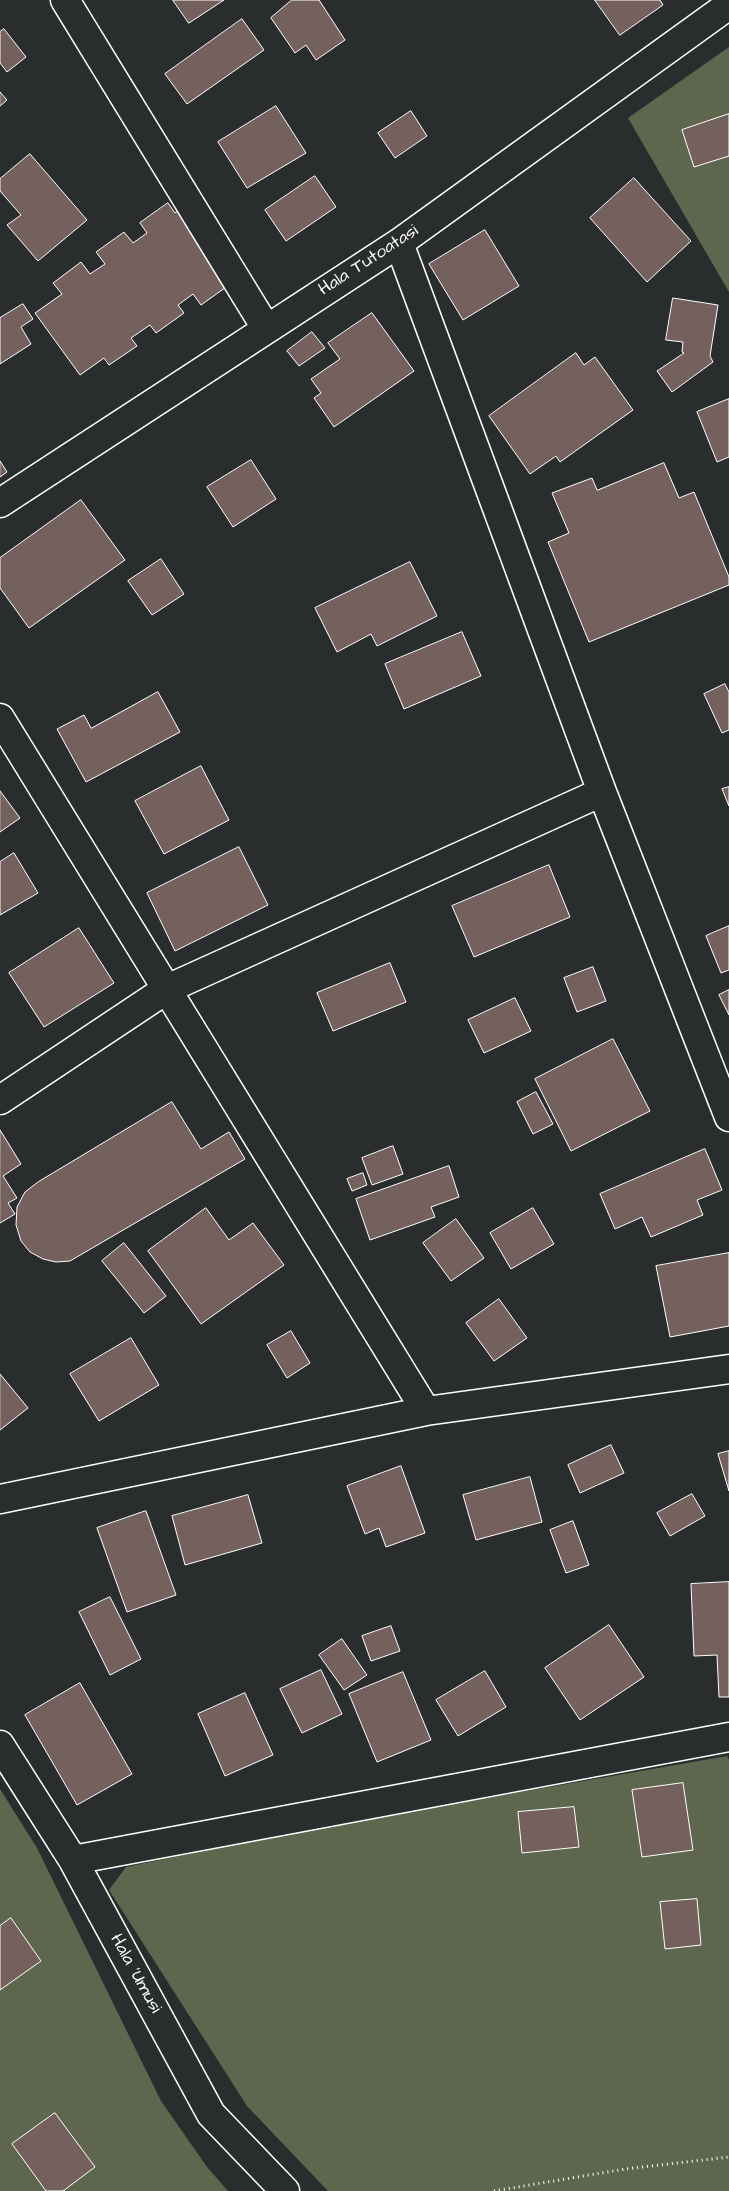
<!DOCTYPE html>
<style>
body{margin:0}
canvas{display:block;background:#2a2d2e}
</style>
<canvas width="729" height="2191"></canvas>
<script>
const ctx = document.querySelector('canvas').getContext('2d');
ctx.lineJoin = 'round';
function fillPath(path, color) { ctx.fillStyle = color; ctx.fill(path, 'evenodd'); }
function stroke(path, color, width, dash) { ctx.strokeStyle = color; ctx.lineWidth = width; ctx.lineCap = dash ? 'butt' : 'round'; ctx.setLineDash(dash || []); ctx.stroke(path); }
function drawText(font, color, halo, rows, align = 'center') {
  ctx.font = font + ' "Architects Daughter",sans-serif'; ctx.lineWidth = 4; ctx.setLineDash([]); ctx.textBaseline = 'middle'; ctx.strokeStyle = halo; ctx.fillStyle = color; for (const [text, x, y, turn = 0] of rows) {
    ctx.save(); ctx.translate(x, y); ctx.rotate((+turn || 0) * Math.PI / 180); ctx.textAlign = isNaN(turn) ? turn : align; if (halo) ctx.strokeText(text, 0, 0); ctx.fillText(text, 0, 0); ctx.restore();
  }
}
fillPath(new Path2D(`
 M729,47V292L628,118Z
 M727,1756L729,1760V2191H328L247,2106L109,1890L126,1867L320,1827Z
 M0,1789L37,1848L161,2101L207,2167L228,2191H0Z`), '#5e674e');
const building = new Path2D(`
 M173,0H224L189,23Z
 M292,0H319L345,40L316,60L306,45L295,53L271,18Z
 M595,0H660L663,5L620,35Z
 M242,19L264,50L187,104L165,74Z
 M4,29L26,57L7,72L0,63V32Z
 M0,92L7,100L0,106Z
 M276,106L306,153L247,188L218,142Z
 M411,111L427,136L395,158L378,133Z
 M729,114V156L694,167L682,130Z
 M30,154L87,220L38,261L7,225L21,215L0,191V179Z
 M315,176L336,207L286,241L265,210Z
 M634,178L691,241L647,282L590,218Z
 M168,203L175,213L179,210L229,285L201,305L193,294L178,305L184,313L156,333L150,325L131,338L137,346L109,365L104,358L80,375L35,313L62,294L53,283L81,262L90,274L105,264L96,252L124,232L133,243L147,233L140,223Z
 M485,230L519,286L463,320L429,264Z
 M673,298L718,305L710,356L713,362L672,392L657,371L684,353L682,352L683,342L666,340Z
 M23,304L33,319L21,327L31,344L0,364V318Z
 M372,313L414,371L334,427L314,398L321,393L311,379L340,359L328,343Z
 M312,332L325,348L299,366L287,351Z
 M576,353L584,365L595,357L633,410L560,462L556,456L530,474L489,416Z
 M729,399V457L717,462L697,412Z
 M251,460L276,499L233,527L207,487Z
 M0,461L7,472L0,477Z
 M664,463L679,498L694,492L729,577V585L589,642L548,542L569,533L552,493L592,478L597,490Z
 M81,500L125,560L29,628L0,588V558Z
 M161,559L184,594L152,615L128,581Z
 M410,562L437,616L377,646L371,634L337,652L315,608Z
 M462,632L481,676L404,709L385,664Z
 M725,684L729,692V730L722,733L704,694Z
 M158,692L180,732L86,782L57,729L84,715L91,728Z
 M201,766L229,820L164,854L135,801Z
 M729,787V806L722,789Z
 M0,791L20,818L0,832Z
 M239,847L268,905L175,951L147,893Z
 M14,853L38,893L0,915V862Z
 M549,865L570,917L474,957L452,906Z
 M729,926V970L721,973L706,936Z
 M79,928L114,983L44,1027L9,973Z
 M390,963L406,1002L333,1031L317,993Z
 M593,967L606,1001L577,1012L564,978Z
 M729,990V1015L719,995Z
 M515,998L531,1031L484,1053L468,1020Z
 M613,1039L650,1111L571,1151L535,1079Z
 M536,1092L553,1124L533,1134L517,1102Z
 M172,1102L201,1149L229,1132L245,1159L70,1261L56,1262L43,1259L30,1252L21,1241L16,1225L17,1207L25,1192L38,1182Z
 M0,1130L21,1164L3,1176L17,1198L8,1203L15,1214L0,1223Z
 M393,1146L403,1174L372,1185L362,1158Z
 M705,1149L722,1190L697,1200L703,1215L651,1237L642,1217L615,1229L600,1194Z
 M449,1166L459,1197L431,1207L435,1217L370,1240L356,1199Z
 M363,1173L367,1185L352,1191L347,1179Z
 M206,1208L229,1240L253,1223L284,1265L201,1324L148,1251Z
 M533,1208L554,1244L511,1269L490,1233Z
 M456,1219L484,1258L451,1281L423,1243Z
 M124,1243L166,1296L144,1313L102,1261Z
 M729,1253V1326L670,1337L656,1266Z
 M499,1299L527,1338L494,1361L466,1323Z
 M291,1331L310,1363L287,1378L267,1345Z
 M131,1338L159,1385L99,1421L70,1374Z
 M0,1374L28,1408L0,1430Z
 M611,1445L624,1473L580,1493L568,1465Z
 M729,1451V1491L718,1454Z
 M401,1466L425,1533L386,1547L379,1528L365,1534L347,1486Z
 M530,1477L542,1522L476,1540L463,1495Z
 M692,1494L705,1516L670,1536L657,1513Z
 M248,1495L262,1543L185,1565L172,1516Z
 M146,1511L176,1595L127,1612L97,1528Z
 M573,1521L589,1565L566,1573L550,1530Z
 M729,1582V1697H719L717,1655L694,1656L691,1584Z
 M110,1597L141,1659L110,1675L79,1612Z
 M609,1625L644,1677L580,1720L545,1668Z
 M391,1626L400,1651L371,1661L362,1636Z
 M342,1639L367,1675L344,1690L319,1655Z
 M321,1670L342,1714L302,1733L280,1689Z
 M485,1671L506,1707L458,1736L436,1700Z
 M403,1672L431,1740L377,1762L349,1694Z
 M80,1683L132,1774L77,1805L25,1715Z
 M245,1693L273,1755L225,1776L198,1714Z
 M683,1783L693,1850L642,1857L632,1790Z
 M574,1807L579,1847L522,1853L518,1812Z
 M697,1899L701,1945L665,1949L660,1902Z
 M11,1918L41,1961L0,1990V1926Z
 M55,2113L95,2167L63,2191H46L12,2144Z`);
fillPath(building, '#74615d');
stroke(building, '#fff', 1);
const minor = new Path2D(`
 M65,0L266,328
 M399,243L602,792L729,1117
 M0,503L399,243L729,5
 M0,718L426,1411L0,1499
 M0,1100L167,989L602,792
 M426,1411L729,1369
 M0,1745L73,1860L211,2114L285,2191
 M73,1860L729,1737`);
stroke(minor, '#fff', 31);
stroke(new Path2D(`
 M494,2191L625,2169L729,2157`), '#fff', 3, [1, 4]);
stroke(minor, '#2a2d2e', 28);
drawText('18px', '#fff', '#2a2d2e', [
 ["Hala Tutoatasi",369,261,-33],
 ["Hala 'Umusi",135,1974,61]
]);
</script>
